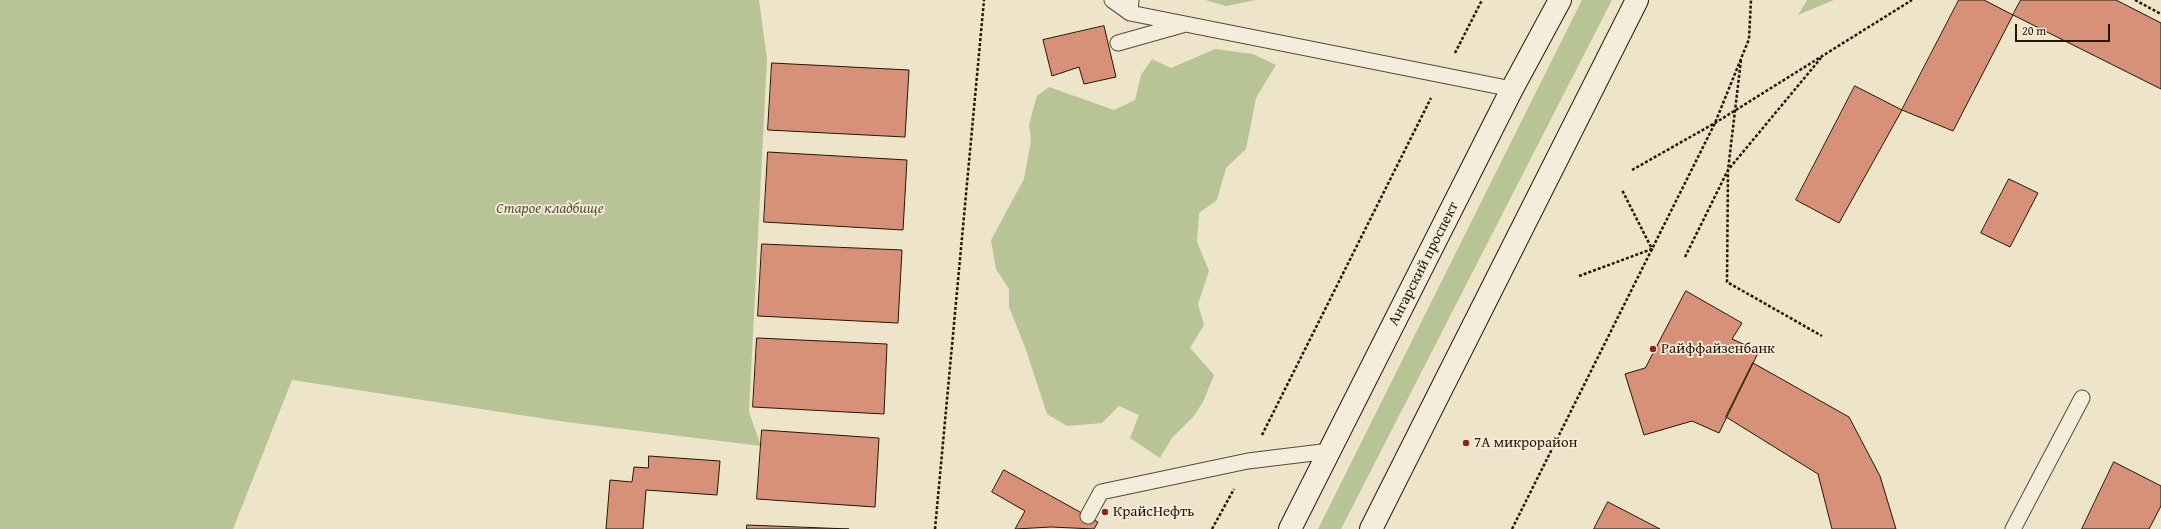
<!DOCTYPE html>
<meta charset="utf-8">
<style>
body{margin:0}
#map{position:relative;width:2161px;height:529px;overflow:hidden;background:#eee4c9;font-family:"Gentium Book Plus",serif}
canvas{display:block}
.scale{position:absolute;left:2015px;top:24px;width:95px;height:18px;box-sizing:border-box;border:2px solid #261602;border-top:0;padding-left:5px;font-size:12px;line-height:14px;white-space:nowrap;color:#261602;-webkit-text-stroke:3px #f4eddc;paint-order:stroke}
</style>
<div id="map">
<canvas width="2161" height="529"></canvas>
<div class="scale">20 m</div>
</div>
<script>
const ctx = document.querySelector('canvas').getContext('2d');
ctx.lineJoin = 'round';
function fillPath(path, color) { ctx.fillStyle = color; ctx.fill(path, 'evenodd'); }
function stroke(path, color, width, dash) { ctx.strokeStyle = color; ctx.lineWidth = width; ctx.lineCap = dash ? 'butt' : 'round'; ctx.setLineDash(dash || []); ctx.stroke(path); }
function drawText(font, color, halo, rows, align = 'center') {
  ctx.font = font + ' "Gentium Book Plus",serif'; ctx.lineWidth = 3.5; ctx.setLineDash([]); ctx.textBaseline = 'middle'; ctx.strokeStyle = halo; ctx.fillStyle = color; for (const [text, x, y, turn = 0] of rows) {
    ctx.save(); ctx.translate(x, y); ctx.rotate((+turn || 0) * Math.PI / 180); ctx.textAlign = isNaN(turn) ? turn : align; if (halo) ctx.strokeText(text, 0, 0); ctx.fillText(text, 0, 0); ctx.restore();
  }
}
fillPath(new Path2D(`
 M0,0H759L767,59L749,412L761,446L566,422L292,380L233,529H0Z
 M1205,0H1256L1226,6Z
 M1582,0H1612L1341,529H1318Z
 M1807,0H1834L1798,15Z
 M1215,49L1253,54L1276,65L1256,98L1246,149L1226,168L1217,200L1199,213L1197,242L1209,271L1198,304L1204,325L1190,348L1214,375L1203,402L1193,417L1172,438L1160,458L1130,438L1139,415L1119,406L1102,423L1067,426L1047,414L1025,347L1009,307V289L996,269L991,240L1024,179L1031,141L1029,124L1037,96L1049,87L1114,110L1135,100L1141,75L1152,59L1171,68Z`), '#b9c496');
const building = new Path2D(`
 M1959,0H1984L2013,15L1953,131L1902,110Z
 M2021,0H2116L2161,23V89L2013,15Z
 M1104,26L1116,77L1084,84L1079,67L1052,76L1043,40Z
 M772,63L909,70L905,137L768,130Z
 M1855,86L1902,110L1839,223L1796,200Z
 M768,152L907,160L903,230L764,222Z
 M2009,179L2038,193L2010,247L1981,233Z
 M762,244L902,250L898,323L758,316Z
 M1686,291L1742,323L1732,339L1759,351L1719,433L1692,421L1644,435L1625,374L1645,368Z
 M757,338L887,344L884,414L753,407Z
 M1753,363L1849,417L1880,476L1896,529H1832L1818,474L1726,417Z
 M762,430L879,438L875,507L757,499Z
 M649,456L720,461L717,495L646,490L643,529H606L610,480L632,482L634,467L648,468Z
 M2114,462L2161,486V506L2149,529H2082Z
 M1004,470L1098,522L1094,529L1051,527L1015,529L1025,511L992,492Z
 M1608,502L1660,529H1594Z
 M747,525L849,529H747Z`);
fillPath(building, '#d89179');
stroke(building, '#261602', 1);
const lane = new Path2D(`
 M1112,0L1130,13
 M1131,0L1130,13L1512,89
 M1118,43L1182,25
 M1088,516L1101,492L1248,461L1330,451
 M2013,529L2082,398`);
const secondary = new Path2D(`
 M1290,529L1512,89L1560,0
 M1371,529L1637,0`);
stroke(lane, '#584a34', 17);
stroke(secondary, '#261602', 24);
stroke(new Path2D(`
 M2135,0L2161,14
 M1455,53L1482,0
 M1741,60L1728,170L1727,282L1822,336
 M1632,170L1715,123L1912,0
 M1685,257L1728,170L1821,58
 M1579,276L1652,249L1622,190
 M1262,435L1431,98
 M935,529L984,0
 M1212,529L1234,489
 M1512,529L1715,123L1749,39L1751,0`), '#261602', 2.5, [3, 2]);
stroke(lane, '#f4eddc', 15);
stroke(secondary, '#f4eddc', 22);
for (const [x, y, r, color] of [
 [1653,349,4,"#8f2418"],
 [1466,443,4,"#8f2418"],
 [1105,512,4,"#8f2418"]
]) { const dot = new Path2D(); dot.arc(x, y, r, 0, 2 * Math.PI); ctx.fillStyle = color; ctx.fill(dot); stroke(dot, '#f4eddc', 1.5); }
drawText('italic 15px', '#595336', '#f4eddc', [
 ["Старое кладбище",550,209]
]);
drawText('15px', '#261602', '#f4eddc', [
 ["Ангарский проспект",1424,264,-63]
]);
drawText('15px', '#261602', '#f4eddc', [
 ["Райффайзенбанк",1661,349],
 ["7А микрорайон",1474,443],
 ["КрайсНефть",1113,512]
], 'left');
</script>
